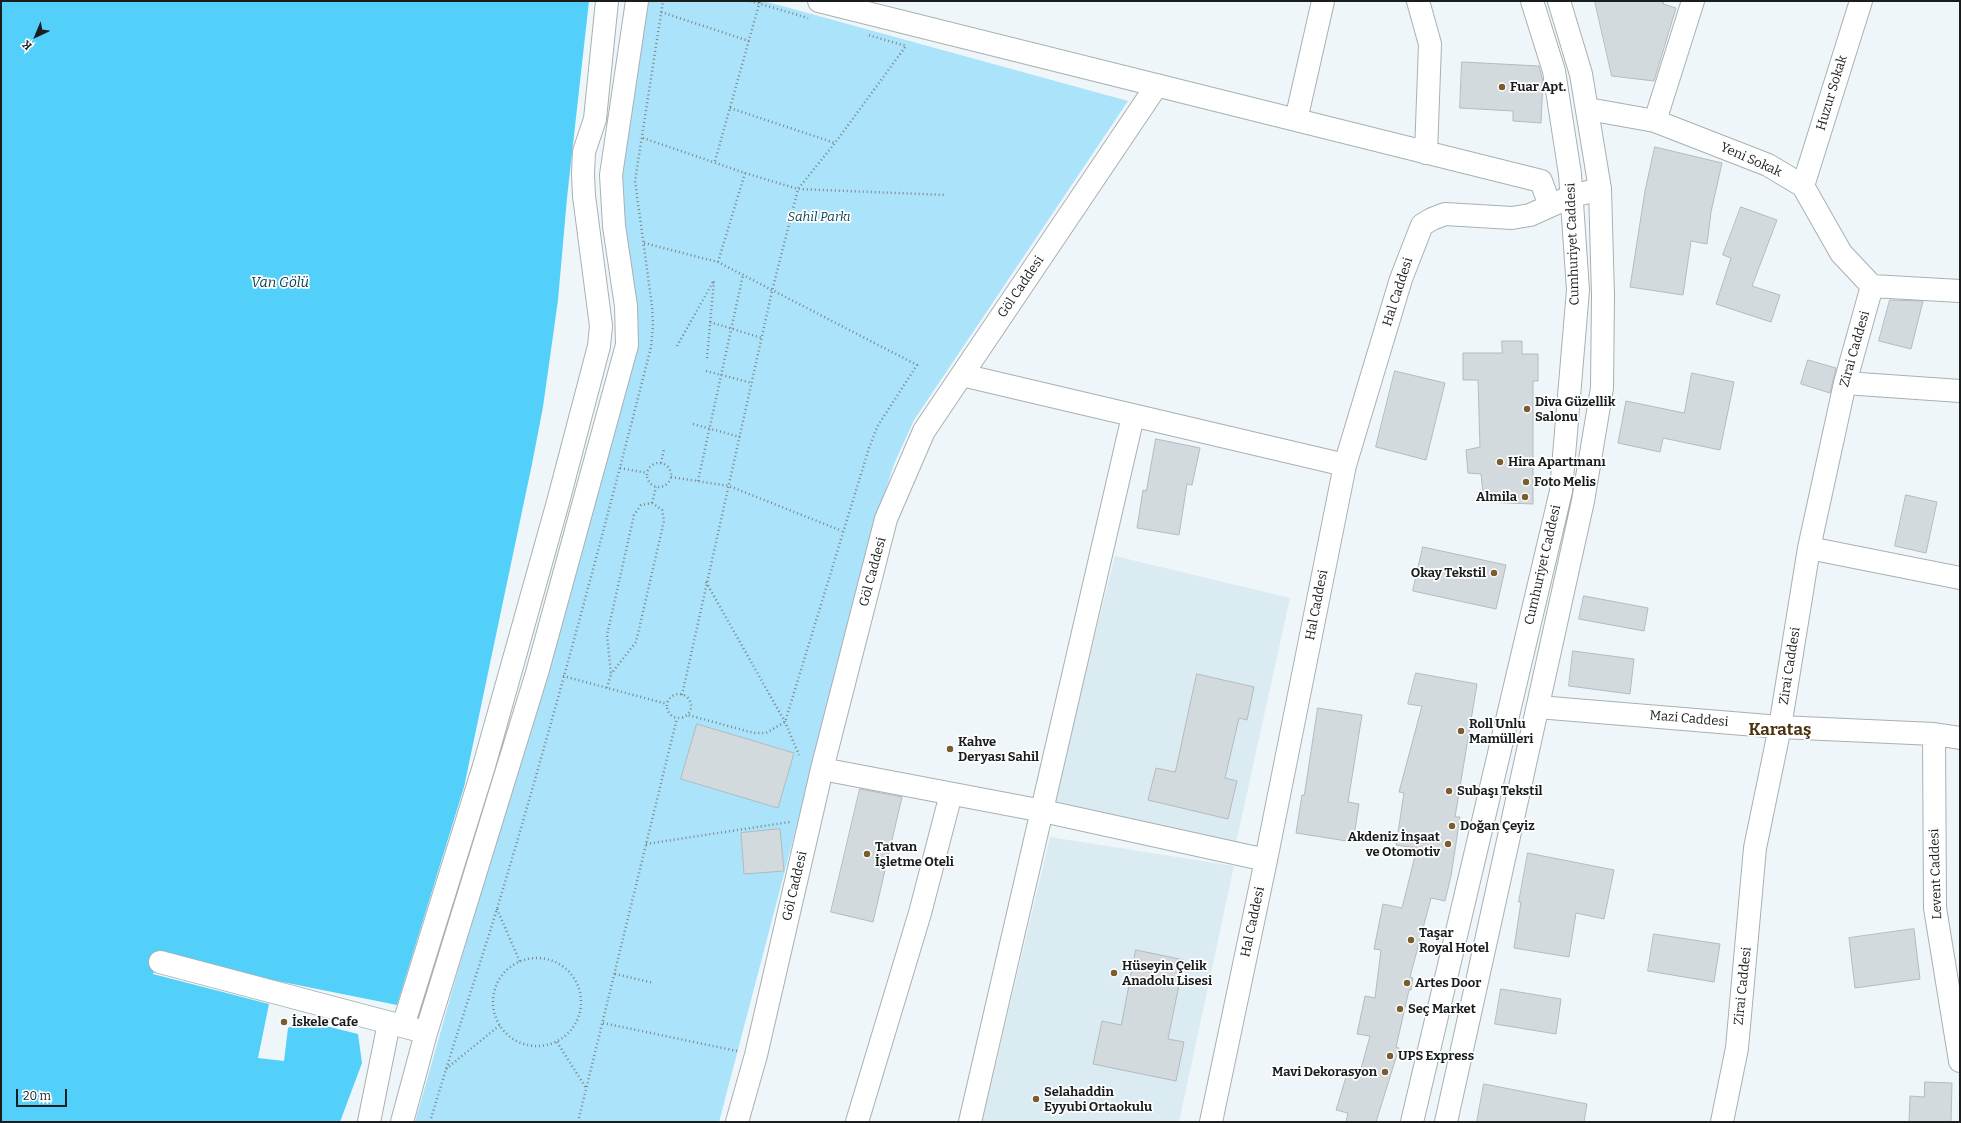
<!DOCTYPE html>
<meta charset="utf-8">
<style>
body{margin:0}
#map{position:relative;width:1961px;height:1123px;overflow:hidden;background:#eef6f9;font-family:Bitter,serif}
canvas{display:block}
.frame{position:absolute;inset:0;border:2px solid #1a1d1e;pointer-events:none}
.north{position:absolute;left:16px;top:16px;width:40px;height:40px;-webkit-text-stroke:3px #fff;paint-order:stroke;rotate:224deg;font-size:11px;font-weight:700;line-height:16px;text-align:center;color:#1a1d1e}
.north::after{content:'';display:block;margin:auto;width:14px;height:18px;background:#1a1d1e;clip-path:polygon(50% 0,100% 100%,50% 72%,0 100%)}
.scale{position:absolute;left:16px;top:1089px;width:51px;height:18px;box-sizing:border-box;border:2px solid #1a1d1e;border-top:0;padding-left:5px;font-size:12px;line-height:14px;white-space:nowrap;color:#1a1d1e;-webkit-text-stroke:3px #fff;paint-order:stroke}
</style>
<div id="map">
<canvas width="1961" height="1123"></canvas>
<div class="frame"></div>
<div class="north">K</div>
<div class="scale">20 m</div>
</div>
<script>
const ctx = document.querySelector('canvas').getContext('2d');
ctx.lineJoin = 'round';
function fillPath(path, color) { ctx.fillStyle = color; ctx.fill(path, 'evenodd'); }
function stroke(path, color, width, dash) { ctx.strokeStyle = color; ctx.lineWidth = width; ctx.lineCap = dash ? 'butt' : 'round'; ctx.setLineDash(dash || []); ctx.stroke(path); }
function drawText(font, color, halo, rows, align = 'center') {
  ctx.font = font + ' Bitter,serif'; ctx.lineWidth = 3.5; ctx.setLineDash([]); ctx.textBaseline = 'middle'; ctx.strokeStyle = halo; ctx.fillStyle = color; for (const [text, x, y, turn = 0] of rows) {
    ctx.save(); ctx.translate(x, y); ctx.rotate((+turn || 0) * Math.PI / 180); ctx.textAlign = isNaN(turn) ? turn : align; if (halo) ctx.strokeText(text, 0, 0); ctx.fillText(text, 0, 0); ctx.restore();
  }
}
fillPath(new Path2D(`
 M1115,556L1290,598L1236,843L1053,801Z
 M1050,837L1234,866L1179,1122H982Z`), '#dbebf2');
fillPath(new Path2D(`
 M647,1H764L1128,101L914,420L894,464L880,508L719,1122H415L638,336L620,180Z`), '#aae3fa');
fillPath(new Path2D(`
 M1,1H589L567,198L558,300L543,407L532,464L464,787L397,1005L158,957L153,974L269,1004L258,1058L284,1061L288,1028L302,1020L358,1034L362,1063L340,1122H1Z`), '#53d0fa');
const building = new Path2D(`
 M1595,1H1664L1663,4L1676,8L1654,81L1612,76Z
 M1462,62L1539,66L1543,81L1541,123L1513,121V111L1460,108Z
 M1655,147L1722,163L1711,212L1707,244L1691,241L1683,295L1630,287L1645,191Z
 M1741,207L1777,220L1752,286L1780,295L1771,322L1716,304L1731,258L1723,255Z
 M1890,300L1923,301L1911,349L1879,341Z
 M1502,341H1522V354H1538V381H1533V504L1484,502L1481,474L1468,473L1466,450L1480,447L1478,380H1463V353H1502Z
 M1808,360L1836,368L1830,393L1801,384Z
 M1395,371L1445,383L1426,460L1376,447Z
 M1692,373L1734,382L1720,450L1663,438L1660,452L1618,443L1626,401L1684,413Z
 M1156,439L1200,448L1192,485L1187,484L1179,535L1137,528L1143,490L1146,491Z
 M1906,495L1937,502L1926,553L1895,546Z
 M1423,547L1506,565L1496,609L1413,591Z
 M1584,596L1648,608L1644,631L1579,619Z
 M1573,651L1634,659L1630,694L1569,686Z
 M1416,673L1477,684L1455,817H1460L1451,876L1445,901L1431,898L1410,977L1413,978L1411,990H1409L1396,1047L1399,1048L1376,1122H1346L1348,1113L1336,1110L1347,1074L1359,1076L1370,1036L1357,1034L1365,996L1375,998L1381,950L1374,949L1383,904L1402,908L1417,848L1396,845L1404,793L1399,792L1422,706L1408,704Z
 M1197,674L1254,687L1247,720L1239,718L1225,778L1237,781L1228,819L1148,800L1156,768L1175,772Z
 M1318,708L1362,715L1348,802L1359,804L1353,842L1296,833L1302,795H1304Z
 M697,724L794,753L778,808L681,779Z
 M860,789L902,797L873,922L831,912Z
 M780,829L784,871L744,874L741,833Z
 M1528,853L1614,870L1604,919L1576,913L1569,957L1514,948L1521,902H1519Z
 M1914,929L1920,979L1855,988L1849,938Z
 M1654,934L1720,944L1714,982L1648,971Z
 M1136,950L1184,960L1168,1039L1184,1042L1176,1081L1093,1064L1102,1021L1121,1025Z
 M1501,989L1561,999L1556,1034L1495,1024Z
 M1925,1082L1952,1083L1951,1122H1909L1910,1096L1924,1097Z
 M1484,1084L1587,1104L1584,1122H1477Z`);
fillPath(building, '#d3dadd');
stroke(building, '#b3bbbe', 1);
const minor = new Path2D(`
 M819,1L1541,181L1550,206L1572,196L1600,189
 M1418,1L1430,44L1426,153
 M1588,109L1655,121L1768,165L1803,186L1841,253L1872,286L1960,291
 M1296,120L1323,1
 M1655,121L1693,1
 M1803,186L1861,1
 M962,375L1345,465
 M1845,383L1960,391
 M1809,548L1960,578
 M1538,707L1780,727L1934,734L1960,738
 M1934,734L1935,908L1960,1061
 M822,769L1043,811L1266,860
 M160,962L417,1030
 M403,1026L484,766L558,502L599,346L601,326L584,196L583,174L584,152L595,119L607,1
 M369,1122L389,1023
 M402,1122L426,1033L537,673L627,345L626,306L614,226L611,175L637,1
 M737,1122L756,1055L822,769L886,519L924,431L1157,85
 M857,1122L920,913L951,794
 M970,1122L1133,416
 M1211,1122L1266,860L1345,465L1401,279L1422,225L1432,219L1445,214L1512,218L1530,215L1550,206
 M1722,1122L1737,1048L1755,848L1780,727L1809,548L1845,383L1872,286`);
const highway = new Path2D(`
 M1412,1122L1561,491L1578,290L1570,174L1554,71L1532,1
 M1446,1122L1583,501L1602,388L1603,295L1600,189L1581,74L1559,1`);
stroke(minor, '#a8b0b3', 24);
stroke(highway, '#a8b0b3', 24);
stroke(new Path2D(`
 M750,1L808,18
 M661,12L749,41
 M730,108L835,143
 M643,138L745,173L798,189L946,195
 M715,161L760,1
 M644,243L718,262L917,365L877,427L869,448L785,722L766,733H754L688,715
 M718,262L745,173
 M710,322L762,338
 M677,346L713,282
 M707,358L714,280
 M706,371L752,383
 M693,424L740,437
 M647 475a12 12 0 1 1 24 0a12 12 0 1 1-24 0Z
 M661,463L664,449
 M620,468L647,473
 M671,477L729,486L842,531
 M698,481L743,275
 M652,503L656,487
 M706,582L785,722L799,755
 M563,676L667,704
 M607,688L611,674L607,635L634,515L641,505L652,503L662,510L664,521L636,642L611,674
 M667 706a12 12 0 1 1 24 0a12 12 0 1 1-24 0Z
 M682,695L772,291L798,189L835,143L906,46L868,35
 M646,844L790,822
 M497,909L520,962
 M493 1002a44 44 0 1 1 88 0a44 44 0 1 1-88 0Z
 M615,974L654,983
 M603,1023L737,1051
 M557,1042L586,1088
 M446,1069L500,1025
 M430,1122C451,1051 475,980 497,909C553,723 603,535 651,347L653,326L652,306L635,181L663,1
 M578,1122L677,718`), '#7f8587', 2.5, [1, 3]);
stroke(minor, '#fff', 22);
stroke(highway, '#fff', 22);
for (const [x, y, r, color] of [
 [1502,87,4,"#7b5c31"],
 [1527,409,4,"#7b5c31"],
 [1500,462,4,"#7b5c31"],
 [1526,482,4,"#7b5c31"],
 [1525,497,4,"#7b5c31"],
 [1494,573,4,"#7b5c31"],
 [1461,731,4,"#7b5c31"],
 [950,749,4,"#7b5c31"],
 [1449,791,4,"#7b5c31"],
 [1452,826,4,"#7b5c31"],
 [1448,844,4,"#7b5c31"],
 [867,854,4,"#7b5c31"],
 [1411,940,4,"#7b5c31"],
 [1114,973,4,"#7b5c31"],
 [1407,983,4,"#7b5c31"],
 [1400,1009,4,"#7b5c31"],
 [284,1022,4,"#7b5c31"],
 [1390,1056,4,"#7b5c31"],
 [1385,1072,4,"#7b5c31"],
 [1036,1099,4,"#7b5c31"]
]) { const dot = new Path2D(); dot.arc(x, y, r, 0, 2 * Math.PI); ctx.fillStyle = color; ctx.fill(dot); stroke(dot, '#fff', 1.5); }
drawText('bold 13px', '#1a1d1e', '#fff', [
 ["Fuar Apt.",1510,87],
 ["Diva Güzellik",1535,402],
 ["Salonu",1535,417],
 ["Hira Apartmanı",1508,462],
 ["Foto Melis",1534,482],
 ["Almila",1517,497,"right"],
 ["Okay Tekstil",1486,573,"right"],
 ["Roll Unlu",1469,724],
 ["Mamülleri",1469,739],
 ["Kahve",958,742],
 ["Deryası Sahil",958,757],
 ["Subaşı Tekstil",1457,791],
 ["Doğan Çeyiz",1460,826],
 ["Akdeniz İnşaat",1440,837,"right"],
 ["ve Otomotiv",1440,852,"right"],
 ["Tatvan",875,847],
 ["İşletme Oteli",875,862],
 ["Taşar",1419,933],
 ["Royal Hotel",1419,948],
 ["Hüseyin Çelik",1122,966],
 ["Anadolu Lisesi",1122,981],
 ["Artes Door",1415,983],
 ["Seç Market",1408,1009],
 ["İskele Cafe",292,1022],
 ["UPS Express",1398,1056],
 ["Mavi Dekorasyon",1377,1072,"right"],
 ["Selahaddin",1044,1092],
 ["Eyyubi Ortaokulu",1044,1107]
], 'left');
drawText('13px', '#1a1d1e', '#fff', [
 ["Huzur Sokak",1832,93,-73],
 ["Yeni Sokak",1751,160,24],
 ["Cumhuriyet Caddesi",1573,244,-92],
 ["Göl Caddesi",1021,287,-56],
 ["Hal Caddesi",1398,292,-72],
 ["Zirai Caddesi",1855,349,-74],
 ["Cumhuriyet Caddesi",1543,565,-77],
 ["Göl Caddesi",873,572,-75],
 ["Hal Caddesi",1317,605,-79],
 ["Zirai Caddesi",1790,666,-81],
 ["Mazi Caddesi",1689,719,5],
 ["Levent Caddesi",1936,874,-92],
 ["Göl Caddesi",795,886,-77],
 ["Hal Caddesi",1253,922,-78],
 ["Zirai Caddesi",1743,986,-84]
]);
drawText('italic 13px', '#0d4455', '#fff', [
 ["Sahil Parkı",819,217]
]);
drawText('italic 14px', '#084152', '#fff', [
 ["Van Gölü",280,283]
]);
drawText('bold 17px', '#4b3310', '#fff', [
 ["Karataş",1780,730]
]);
</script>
